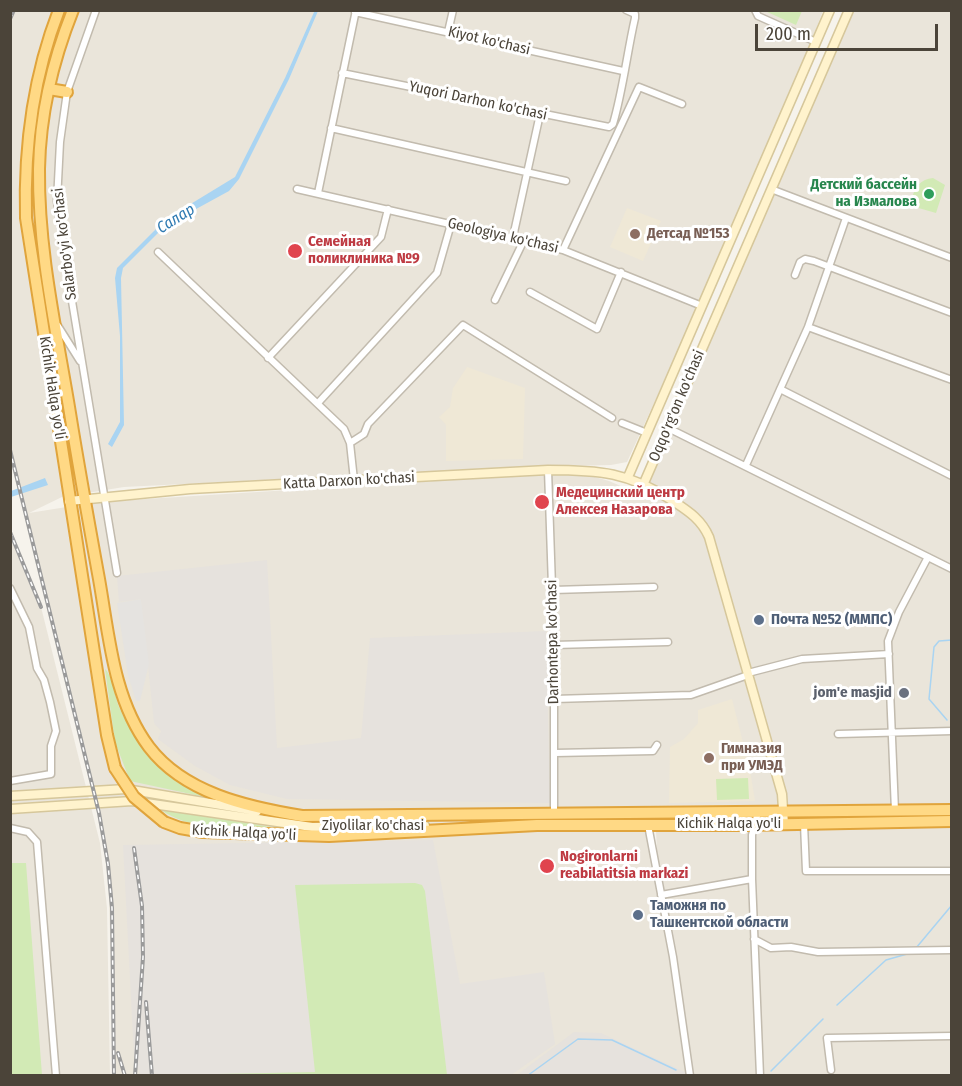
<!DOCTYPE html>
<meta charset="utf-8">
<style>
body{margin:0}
#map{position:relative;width:962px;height:1086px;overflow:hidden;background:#f6f3ec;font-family:"Fira Sans Condensed",sans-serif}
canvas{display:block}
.frame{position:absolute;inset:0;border:12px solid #4b4439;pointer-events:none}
.scale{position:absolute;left:755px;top:24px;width:183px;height:27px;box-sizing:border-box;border:3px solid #4b4439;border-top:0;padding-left:8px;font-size:18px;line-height:21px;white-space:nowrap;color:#4b4439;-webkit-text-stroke:4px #fff;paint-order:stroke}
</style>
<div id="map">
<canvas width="962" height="1086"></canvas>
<div class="frame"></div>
<div class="scale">200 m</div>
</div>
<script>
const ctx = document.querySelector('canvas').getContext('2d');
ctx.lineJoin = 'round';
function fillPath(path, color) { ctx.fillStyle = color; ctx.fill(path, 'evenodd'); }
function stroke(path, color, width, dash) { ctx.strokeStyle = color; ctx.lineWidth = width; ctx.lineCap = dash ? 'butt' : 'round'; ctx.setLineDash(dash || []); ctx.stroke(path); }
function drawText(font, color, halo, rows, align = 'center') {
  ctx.font = font + ' "Fira Sans Condensed",sans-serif'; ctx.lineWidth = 6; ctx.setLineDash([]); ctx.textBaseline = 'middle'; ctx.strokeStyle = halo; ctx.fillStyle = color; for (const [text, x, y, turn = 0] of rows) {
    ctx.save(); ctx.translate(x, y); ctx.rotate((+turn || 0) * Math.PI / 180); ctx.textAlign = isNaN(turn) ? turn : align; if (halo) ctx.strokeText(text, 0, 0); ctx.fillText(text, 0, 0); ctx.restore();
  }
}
fillPath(new Path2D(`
 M14,10L823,11L755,183L627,462L611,465L524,467L124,487L62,497L29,513L98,502L545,474H584L609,481L642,495L849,11H951V1075H114L108,864L99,813L11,450L10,19ZM745,805L896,811V827L656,831L659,890L642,806Z
 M10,532L41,607L100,843L107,908L110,1075H11Z`), '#eae5da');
fillPath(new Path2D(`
 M267,560L277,748L361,738L370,638L546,631L550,803L287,799L230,785L195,766L158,739L161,731L154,723L141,599L119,602L117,576Z
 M433,840L460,984L544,972L555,1044L511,1075H140L134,1056L123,845Z
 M574,1032L601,1033L685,1072L686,1075H517Z`), '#e6e2dd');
fillPath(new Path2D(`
 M627,208L661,221L643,261L610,247Z
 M467,367L525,388L523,459L446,461V425L439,417L450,407L453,388Z
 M732,699L750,770L755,801L669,803L670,747L684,739L698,723V710Z`), '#efe8d6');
fillPath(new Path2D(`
 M765,11L802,10V11L796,25Z
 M933,178L945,185L936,213L915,207L912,199C914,187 921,179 933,178Z
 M105,669C112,675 115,697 119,707C141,757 167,775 214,799L130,781L115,742Z
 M748,778L749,799L717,800L716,779Z
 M158,808L277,828C237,827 192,833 158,808Z
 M11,863H26L42,1075H11Z
 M415,883L422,885L425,891L447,1075H169L315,1072L295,885Z`), '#d2eab5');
fillPath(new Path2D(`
 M141,599L149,664L140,701H136L128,675L117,603Z`), '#e5e3e0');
fillPath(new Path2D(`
 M315,10L318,11L289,79L239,179L229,191L165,226L123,268L121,278L124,425L112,447L108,444L120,422V336L115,278L117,268L166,219L235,177L285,78Z
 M45,478L48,485L11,497V491Z`), '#a9d4f2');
stroke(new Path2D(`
 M947,720L929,699L934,647L939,641L952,640
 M916,948L952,905
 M837,1005L886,960L907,954
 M771,1071L823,1019
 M527,1076L578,1039L612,1040L676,1070`), '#a9d4f2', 1.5);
const minor = new Path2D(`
 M96,10L67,92L60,142L57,201L67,271L117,573
 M755,10L758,16L816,42
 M355,12L623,71
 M448,32L453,10
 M342,73L609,127L613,124C623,90 627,53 635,18V14L626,10
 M331,128L566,181
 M297,189L563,250L702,306
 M771,189L952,258
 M318,193L356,10
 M513,237L540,114
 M563,250L639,87L682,104
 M158,252L344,429L350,443L354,480
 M795,275L800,262L805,259L814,261L952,313
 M530,292L597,329L621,272
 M495,300L524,240
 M58,326L80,361
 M808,327L952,380
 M268,358L381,237L388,209
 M780,389L952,476
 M318,403L437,273L451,224
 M622,423L647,433
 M668,428L952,569
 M350,443L364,434L368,424L463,325L612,418
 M746,465L808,327L846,218
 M548,470L554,645V814
 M10,588L29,627L37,668L44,680L50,702L56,731L51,746V774L10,781
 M553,590L654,587
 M554,645L668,642
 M748,673L802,659L889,654
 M554,699L691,695L748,675
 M838,734L952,731
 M555,753L653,751L657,745
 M895,811L888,641L899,612L928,557
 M758,812L752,835V879L760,1076
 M804,824L806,871H952
 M648,825L673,957L690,1076
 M10,828L28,832L37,842L56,1076
 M661,895L752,879
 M754,939L771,948L791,947L818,952L952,950
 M831,1070L827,1038L952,1036`);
const secondary = new Path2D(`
 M628,477L830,10
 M644,483L849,10
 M69,501L190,489L548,470C599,470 629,472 673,501C688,511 701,519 709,537L782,794L784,824
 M10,796L126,789L257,811
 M10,809L132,801L312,827L425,826`);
const trunk = new Path2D(`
 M59,10C33,77 24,146 26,218L107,735L115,768
 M73,10C53,60 40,115 39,169C38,251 57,333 70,413C79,469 89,524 99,579C109,635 113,699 149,747C184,793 247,807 302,816L952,810
 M49,89L67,92
 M164,822L180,828L203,832L329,836L537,825H746L952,821`);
stroke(minor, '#c2bbae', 9);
stroke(secondary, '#d6c79b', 11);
stroke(trunk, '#e0a43c', 14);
stroke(minor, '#fff', 6);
stroke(secondary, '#fff3cd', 8);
stroke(trunk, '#ffd985', 10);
const rail = new Path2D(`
 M10,19L14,10
 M10,450L99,813L108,864L112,908L114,1076
 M10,532L41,607
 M134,848L142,906L143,957L135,1076
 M146,1002L152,1076
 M118,1053L125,1076`);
stroke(rail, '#9a9a9a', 4);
stroke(rail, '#fff', 1.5, [4.5]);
const trunkBridge = new Path2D(`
 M115,768L134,797L164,822`);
stroke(trunkBridge, '#e0a43c', 14, []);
stroke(trunkBridge, '#ffd985', 10);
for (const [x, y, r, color] of [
 [929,194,6,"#2e9e5b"],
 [635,234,6,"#8d6e63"],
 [295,251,8,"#e0444e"],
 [542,502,8,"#e0444e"],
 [759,620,6,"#5c6f8a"],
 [904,693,6,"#6b7280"],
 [709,758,6,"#8d6e63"],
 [547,866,8,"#e0444e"],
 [638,915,6,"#5c6f8a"]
]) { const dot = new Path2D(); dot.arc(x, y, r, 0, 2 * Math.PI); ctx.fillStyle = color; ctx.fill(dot); stroke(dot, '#fff', 2); }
drawText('15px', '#4b4439', '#fff', [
 ["Kiyot ko'chasi",489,41,13],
 ["Yuqori Darhon ko'chasi",478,101,12],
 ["Geologiya ko'chasi",503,236,13],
 ["Salarbo'yi ko'chasi",65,244,-97],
 ["Kichik Halqa yo'li",52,388,81],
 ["Oqqo'rg'on ko'chasi",677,406,-67],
 ["Katta Darxon ko'chasi",349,481,-3],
 ["Darhontepa ko'chasi",553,642,-91],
 ["Kichik Halqa yo'li",729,824],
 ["Ziyolilar ko'chasi",373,826],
 ["Kichik Halqa yo'li",244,833,3]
]);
drawText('bold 15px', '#27864d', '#fff', [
 ["Детский бассейн",917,185],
 ["на Измалова",917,202]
], 'right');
drawText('bold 15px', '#785e54', '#fff', [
 ["Детсад №153",647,234],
 ["Гимназия",721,749],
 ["при УМЭД",721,766]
], 'left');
drawText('bold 15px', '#be3a42', '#fff', [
 ["Семейная",308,242],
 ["поликлиника №9",308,259],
 ["Медецинский центр",556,493],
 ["Алексея Назарова",556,510],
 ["Nogironlarni",560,857],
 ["reabilatitsia markazi",560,874]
], 'left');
drawText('bold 15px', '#4e5e75', '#fff', [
 ["Почта №52 (ММПС)",771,620],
 ["Таможня по",650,906],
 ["Ташкентской области",650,923]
], 'left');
drawText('bold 15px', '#5b616d', '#fff', [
 ["jom'e masjid",892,693]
], 'right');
drawText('italic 16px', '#2e7ab2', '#fff', [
 ["Салар",176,219,-32]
]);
</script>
